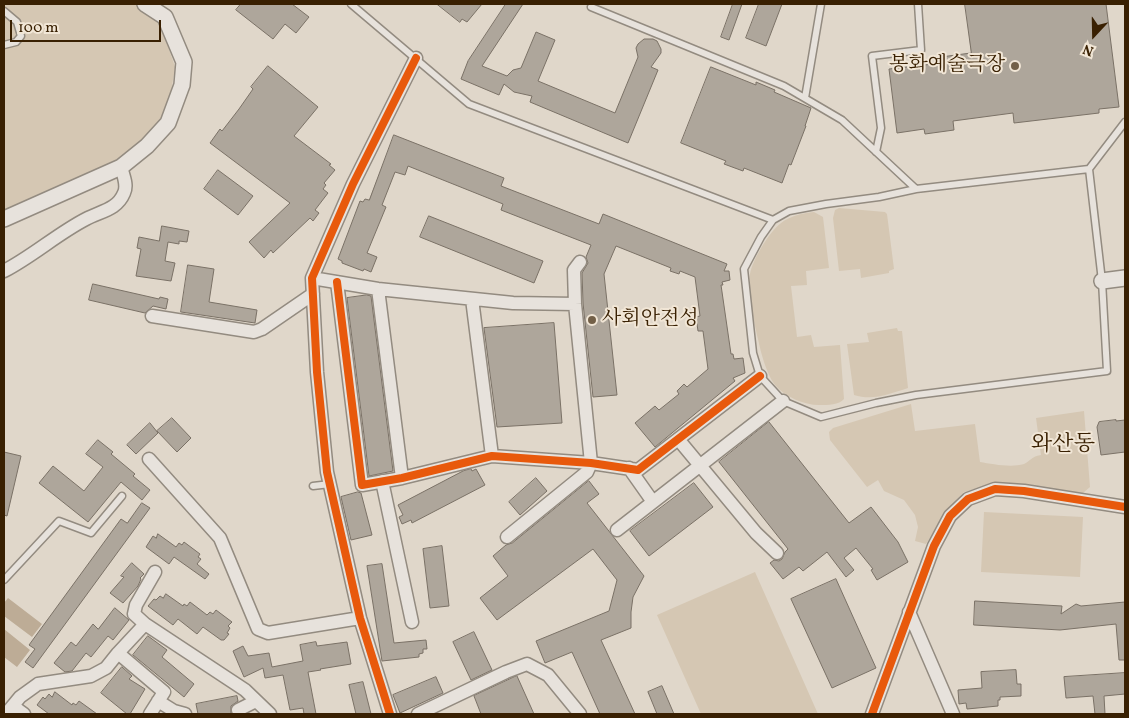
<!DOCTYPE html>
<meta charset="utf-8">
<style>
body{margin:0}
#map{position:relative;width:1129px;height:718px;overflow:hidden;background:#e0d7ca;font-family:Vollkorn,serif}
canvas{display:block}
.frame{position:absolute;inset:0;border:5px solid #392002;pointer-events:none}
.north{position:absolute;left:1069px;top:10px;width:50px;height:50px;-webkit-text-stroke:4px #f1e6d6;paint-order:stroke;rotate:201deg;font-size:14px;font-weight:700;line-height:20px;text-align:center;color:#392002}
.north::after{content:'';display:block;margin:auto;width:18px;height:22px;background:#392002;clip-path:polygon(50% 0,100% 100%,50% 72%,0 100%)}
.scale{position:absolute;left:10px;top:20px;width:151px;height:22px;box-sizing:border-box;border:2px solid #392002;border-top:0;padding-left:6px;font-size:15px;line-height:18px;white-space:nowrap;color:#392002;-webkit-text-stroke:4px #f1e6d6;paint-order:stroke}
</style>
<div id="map">
<canvas width="1129" height="718"></canvas>
<div class="frame"></div>
<div class="north">N</div>
<div class="scale">100 m</div>
</div>
<script>
const ctx = document.querySelector('canvas').getContext('2d');
ctx.lineJoin = 'round';
function fillPath(path, color) { ctx.fillStyle = color; ctx.fill(path, 'evenodd'); }
function stroke(path, color, width, dash) { ctx.strokeStyle = color; ctx.lineWidth = width; ctx.lineCap = dash ? 'butt' : 'round'; ctx.setLineDash(dash || []); ctx.stroke(path); }
function drawText(font, color, halo, rows, align = 'center') {
  ctx.font = font + ' Vollkorn,"Noto Serif KR",serif'; ctx.lineWidth = 4; ctx.setLineDash([]); ctx.textBaseline = 'middle'; ctx.strokeStyle = halo; ctx.fillStyle = color; for (const [text, x, y, turn = 0] of rows) {
    ctx.save(); ctx.translate(x, y); ctx.rotate((+turn || 0) * Math.PI / 180); ctx.textAlign = isNaN(turn) ? turn : align; if (halo) ctx.strokeText(text, 0, 0); ctx.fillText(text, 0, 0); ctx.restore();
  }
}
fillPath(new Path2D(`
 M4,4H134L160,22L175,67L170,98L165,113L142,142L111,163L4,211Z
 M839,208L885,212L887,214L894,269L889,271V273L861,278L860,269L839,271L833,218L835,210Z
 M814,212L823,217L829,268L806,271L807,285L791,286L797,337L811,335L814,347L840,345L844,399C839,405 828,405 819,405C804,405 785,397 775,385C766,373 761,353 758,339C754,322 747,291 750,274C753,259 769,232 781,223C790,216 803,213 814,212Z
 M897,328L898,331H902L908,388C889,394 873,401 854,395L847,344L869,342L867,333Z
 M911,404L915,431L975,424L980,462C992,464 1011,468 1024,464C1031,461 1030,457 1041,455L1036,418L1084,411L1090,487L1083,493L989,485L964,492L950,506L926,544L915,541L918,527L915,515L904,500L884,491L878,480L867,487L830,440L829,432L833,428Z
 M984,512L1083,517L1080,577L981,572Z
 M755,572L818,714H701L657,615Z`), '#d5c7b3');
fillPath(new Path2D(`
 M8,598L42,624L32,637L4,616V603Z
 M4,629L30,650L17,667L4,657Z`), '#bdac96');
const building = new Path2D(`
 M241,4H292L309,17L296,33L285,24L273,39L236,10Z
 M437,4H482L467,22L462,19L460,22Z
 M506,4H523L482,66L507,76L513,70L521,68L536,32L555,40L538,81L615,113L638,57L636,48L638,44L644,39H653L657,41L661,49V53L651,67L658,70L628,143L530,102L532,96L514,92L504,84L499,95L461,79L468,61Z
 M733,4H742L729,40L721,37Z
 M759,4H782L766,46L746,38Z
 M965,4H1106L1119,107L1099,109V113L1014,123L1013,113L953,121L954,130L925,134L924,129L897,133L889,69L942,63L941,57L971,53Z
 M268,66L318,107L294,136L331,164L329,165L335,170L324,183L326,185L323,189L328,193L315,210L319,213L313,221L310,218L273,253L271,250L264,258L249,242L290,203L210,143L220,129L222,131L239,109L253,89L251,87Z
 M711,67L756,85V82L775,90L774,92L811,108L805,126H806L791,165L789,164L782,183L744,168L743,171L724,164L726,161L681,143Z
 M394,135L504,178L501,186L599,224L603,214L727,264L724,271H729L730,280L722,282L723,285H721L731,354H733L734,359L743,358L745,373L733,378L735,381L655,447L635,423L655,406L659,410L679,394L677,391L684,384L687,387L708,369L703,331H698L696,317L700,316L695,277L680,271L679,274L670,271L671,268L616,246L604,274L617,395L593,397L583,303L582,273L588,263L586,257L591,245L501,210L503,204L408,166L405,175L395,172L382,205L386,207L367,253L377,257L371,272L364,269L363,271L342,263V261L338,259L360,201L363,202L365,199L369,200Z
 M218,170L253,196L238,215L204,189Z
 M429,216L543,261L534,283L420,237Z
 M162,226L189,231L187,242L179,241V244L168,242L165,261L175,263L171,281L136,276L141,249L137,248L139,237L159,241Z
 M188,265L214,269L209,302L257,310L255,323L181,312Z
 M93,284L159,299L160,297L168,299L166,309L153,306L145,313L89,300Z
 M367,295L371,296L393,471L369,476L347,298Z
 M554,323L562,423L497,427L484,328Z
 M172,418L191,438L177,452L157,431Z
 M1116,420V421L1125,420V452L1101,455L1097,427L1099,422Z
 M769,422L849,523L871,507L898,542L908,562L877,580L871,570L873,569L856,548L844,558L854,570L846,577L827,552L803,571L799,567L783,579L770,563L774,560L779,561L782,559L785,552L788,549L719,462Z
 M150,423L158,433L136,454L127,445Z
 M98,440L113,452L111,454L135,474L133,476L150,490L142,500L121,482L88,522L39,483L53,466L84,491L103,467L86,454Z
 M4,452L21,456L7,516L4,515Z
 M471,469L472,471L476,469L485,485L412,523L411,520L402,524L399,517L403,515L398,505L463,471Z
 M536,478L547,491L520,515L509,502Z
 M589,481L599,494L587,503L644,576L633,597L631,612V628L601,640L635,714H600L572,652L545,663L536,641L609,611L617,580L593,549L497,620L480,598L508,576L493,556L506,545L512,543Z
 M694,483L713,507L649,556L630,531Z
 M358,492L361,493L372,535L351,540L341,497Z
 M142,503L150,508L33,668L25,662L35,649L29,645L121,519L127,523Z
 M158,534L176,547L179,543L182,545L184,542L200,554L198,557L201,559L197,564L209,574L205,579L174,557L169,564L146,547L153,536L156,538Z
 M442,546L449,606L430,608L423,549Z
 M132,563L144,574L140,578L141,579L138,586L123,603L110,593L124,577L121,576Z
 M382,564L394,643L426,640L427,649H423V653L419,654V657L382,661L367,566Z
 M836,579L876,668L832,688L791,599Z
 M166,594L183,606L184,604L187,606L190,602L207,615L210,612L213,614L216,610L232,622L228,626L230,628L227,633L229,634L224,640H221L203,627L197,634L178,619L173,625L148,606L154,599L156,600L160,596L163,598Z
 M975,601L1062,606L1061,614L1076,604L1081,606L1125,602V660H1119L1116,624L1060,630L974,625Z
 M115,608L129,620L113,640L108,636L91,657L86,653L72,671L65,672L54,663L71,642L76,646L93,624L98,629Z
 M474,632L492,670L471,680L453,642Z
 M148,636L167,650L162,657L194,684L184,697L133,655Z
 M316,642L317,646L347,642L351,664L320,669L321,670L308,672L316,714H304L303,708L290,710L283,675L265,678L263,668L244,677L233,651L243,646L248,656L269,653L272,667L303,661L300,645Z
 M122,667L132,676L129,679L145,689L130,714H127L101,693Z
 M1016,670L1017,684H1021V696L1000,697V700H998V706L967,709L966,703L959,704L958,690L982,688L981,672Z
 M1125,673V694L1104,696L1105,714H1095L1093,696L1066,698L1064,677Z
 M517,676L534,714H481L474,696Z
 M436,677L443,693L400,713L393,695Z
 M363,682L371,714H356L349,685Z
 M662,686L674,714H657L648,692Z
 M55,692L72,705L73,703L76,705L79,701L97,714H49L37,705L43,697L45,699L49,694L52,697Z
 M237,696L238,701L231,706V714H198L196,704Z`);
fillPath(building, '#aea69b');
stroke(building, '#7a7166', 1);
const service = new Path2D(`
 M351,4L469,104L773,220
 M591,7L784,86L842,120L916,189
 M4,11L17,22L21,36L16,42L4,45
 M805,98L821,4
 M876,152L881,128L872,56L921,50L918,4
 M1089,169L1102,281L1107,371L916,395L876,403L821,417L783,401L760,376L753,353L744,269L761,237L773,220L789,211L826,204L879,197L916,189Z
 M1089,169L1125,122
 M313,486L330,484
 M4,580L59,521L91,533L122,496`);
const minor = new Path2D(`
 M4,271C33,256 57,234 86,219C101,211 117,210 124,193C128,185 123,175 121,167
 M312,278L378,289L513,303L575,304
 M337,282L362,485L402,478L492,456L591,463L638,470L760,376
 M378,289L402,478
 M472,299L492,456
 M152,316L254,332L262,329L313,294
 M678,439L756,533L777,553
 M149,459L220,538L258,629L268,633L360,618
 M629,468L653,502
 M382,481L412,622
 M617,530L783,401
 M507,537L587,472L591,463L575,304L574,270L580,262
 M155,572L136,605L134,614L145,624L245,690L270,714
 M909,612L953,714
 M118,653L164,692L150,714
 M158,701L174,711L185,714
 M13,706L24,714
 M238,710L256,701
 M6,714L20,697L38,684L91,676L106,668L118,653L145,624
 M390,714L360,618L327,472L317,372L312,278L353,184L416,58
 M418,714L506,672L527,664L548,675L580,714
 M872,714L934,546L950,516L968,499L995,489L1024,491L1125,507`);
const tertiary = new Path2D(`
 M4,219L121,167L147,146L168,123L182,85L184,62L165,17L145,4
 M1102,281L1125,278`);
stroke(service, '#938b80', 9);
stroke(minor, '#938b80', 15);
stroke(tertiary, '#938b80', 18);
stroke(service, '#e7e2dc', 6);
stroke(minor, '#e7e2dc', 12);
stroke(tertiary, '#e7e2dc', 15);
stroke(new Path2D(`
 M337,282L362,485L402,478L492,456L591,463L638,470L760,376
 M390,714L360,618L327,472L317,372L312,278L353,184L416,58
 M872,714L934,546L950,516L968,499L995,489L1024,491L1125,507`), '#e8590c', 8);
for (const [x, y, r, color] of [
 [1015,66,5,"#736048"],
 [592,320,5,"#736048"]
]) { const dot = new Path2D(); dot.arc(x, y, r, 0, 2 * Math.PI); ctx.fillStyle = color; ctx.fill(dot); stroke(dot, '#f1e6d6', 2); }
drawText('20px', '#392002', '#f1e6d6', [
 ["봉화예술극장",1005,66],
 ["사회안전성",602,320,"left"]
], 'right');
drawText('22px', '#392002', '#f1e6d6', [
 ["와산동",1063,446]
]);
</script>
